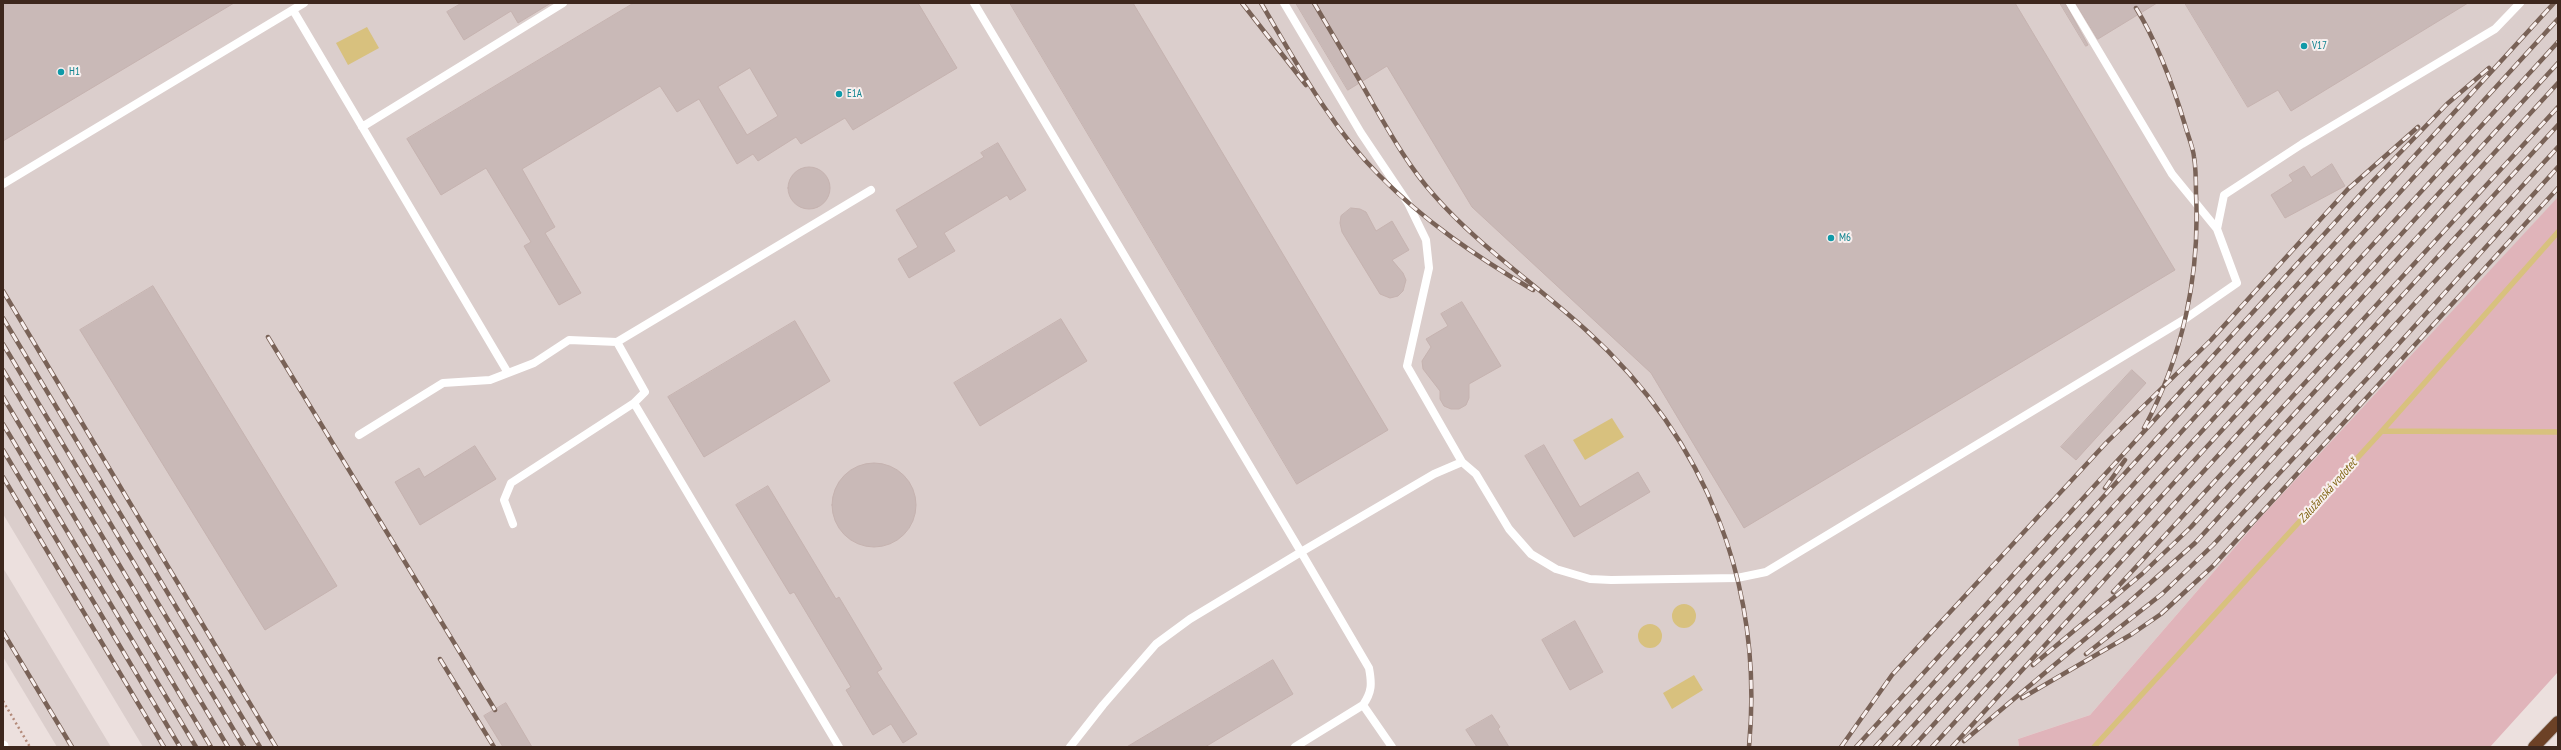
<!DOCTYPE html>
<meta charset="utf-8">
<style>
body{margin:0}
#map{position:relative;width:2561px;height:750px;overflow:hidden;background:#ece0de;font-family:"PT Sans Narrow",sans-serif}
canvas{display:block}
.frame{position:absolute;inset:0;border:4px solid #3d271d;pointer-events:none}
</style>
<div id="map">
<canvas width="2561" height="750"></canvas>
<div class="frame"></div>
</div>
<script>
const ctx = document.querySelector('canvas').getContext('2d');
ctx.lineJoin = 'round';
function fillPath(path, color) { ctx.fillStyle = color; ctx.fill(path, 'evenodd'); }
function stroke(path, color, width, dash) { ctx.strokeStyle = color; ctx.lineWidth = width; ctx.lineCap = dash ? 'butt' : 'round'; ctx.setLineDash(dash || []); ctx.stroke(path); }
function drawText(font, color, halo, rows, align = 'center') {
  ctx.font = font + ' "PT Sans Narrow",sans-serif'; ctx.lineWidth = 4; ctx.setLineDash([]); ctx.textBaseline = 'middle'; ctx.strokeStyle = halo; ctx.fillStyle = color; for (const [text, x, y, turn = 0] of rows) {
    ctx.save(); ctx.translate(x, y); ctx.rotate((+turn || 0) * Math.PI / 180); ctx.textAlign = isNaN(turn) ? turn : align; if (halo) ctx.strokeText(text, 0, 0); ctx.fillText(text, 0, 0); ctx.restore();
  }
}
fillPath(new Path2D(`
 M3,3H2558V198L2261,517L2090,715L2018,739L2019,747H143L3,514Z
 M3,568L8,576L111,747H57L3,657Z`), '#dbcecc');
fillPath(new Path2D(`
 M2558,197V672L2490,747H2019L2018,739L2090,715L2261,517Z`), '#e0b4ba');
fillPath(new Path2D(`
 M367,27L379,48L348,65L336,43Z
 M1612,418L1624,437L1585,460L1573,440Z
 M1672 616a12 12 0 1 1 24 0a12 12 0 1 1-24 0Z
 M1638 636a12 12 0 1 1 24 0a12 12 0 1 1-24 0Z
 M1694,675L1703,690L1672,709L1663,693Z`), '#d8c17e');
stroke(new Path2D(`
 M2382,431L2558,432
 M2094,747L2382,431L2558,232`), '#d8c17e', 5.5);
const building = new Path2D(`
 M3,3H234L3,141Z
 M462,3H551L518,23L511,11L464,40L447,12Z
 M634,3H918L957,68L853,130L845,118L801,144L796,137L758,161L753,154L737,164L699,99L677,112L660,86L522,169L555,227L545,233L581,293L559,305L524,246L531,242L486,168L441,195L407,139ZM750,68L778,116L747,135L718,87Z
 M1010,3H1133L1388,430L1297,484Z
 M1296,3H2015L2175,270L1744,528L1651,373L1472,207L1387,66L1348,90Z
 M2060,3H2065L2088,45L2086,46Z
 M2076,3H2157L2098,39Z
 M2185,3H2468L2291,111L2278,90L2248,107Z
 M998,143L1026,190L1010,200L1007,195L944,233L955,251L909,278L898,259L918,247L896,210L984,157L981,153Z
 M2332,164L2345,186L2285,218L2271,195L2293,181L2289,175L2304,166L2311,177Z
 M788 188a21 21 0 1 1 42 0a21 21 0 1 1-42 0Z
 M1351,208L1360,209L1366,212L1376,231L1392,221L1409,250L1392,260L1403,273L1406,280L1403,291L1398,296L1390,298L1380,294L1342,232L1340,223L1341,216Z
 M153,286L337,586L265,630L80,330Z
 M1462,302L1501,366L1469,384V398L1466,405L1459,409H1451L1444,406L1440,399V391L1423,369L1422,361L1431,347L1426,339L1448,326L1441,314Z
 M1061,319L1087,361L980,426L954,383Z
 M795,321L830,381L704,457L668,397Z
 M2132,370L2146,383L2076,460L2061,447Z
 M1544,445L1580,507L1638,472L1650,492L1574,537L1525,456Z
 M475,446L496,479L420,525L395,482L419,468L424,477Z
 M832 505a42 42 0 1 1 84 0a42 42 0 1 1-84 0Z
 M768,486L836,599L839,597L882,669L877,672L917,734L903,743L891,724L873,735L846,690L851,687L794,592L790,594L736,505Z
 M1575,621L1603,672L1570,690L1542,640Z
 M1273,660L1293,694L1205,747H1127Z
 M506,703L532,747H503L484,716Z
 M1492,715L1500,727L1498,729L1509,747H1477L1466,730Z`);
fillPath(building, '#c9b9b7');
stroke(building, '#c6b3b0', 1);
const motorway = new Path2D(`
 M2534,747L2558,722`);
stroke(motorway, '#c5bebb', 14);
stroke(new Path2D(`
 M3,701L30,747`), '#b38a7a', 2.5, [2, 3]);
stroke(new Path2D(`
 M974,3L1301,552L1190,619L1156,644L1103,705L1070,747
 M1284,3L1361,133L1408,203L1426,240L1429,268L1407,366L1462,462L1476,474L1509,529L1531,554L1556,569L1590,579L1611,580L1737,578L1766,572L2185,319L2237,283L2217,229L2224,195L2302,144L2495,29L2520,3
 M2070,3L2172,174L2217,229
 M293,10L508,373
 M362,127L563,3
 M3,184L304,3
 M617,342L871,190
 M634,403L839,747
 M359,435L443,383L490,380L534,363L569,340L617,342L645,392L634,403L511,483L504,500L513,524
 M1363,705L1392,747
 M1295,747L1363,705C1372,692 1372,684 1369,668L1301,552L1434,474L1462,462`), '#fff', 8);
stroke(new Path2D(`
 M3,746V747`), '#fff', 11);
stroke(motorway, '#6c4126', 12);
const rail = new Path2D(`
 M1242,3L1306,85
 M1261,3C1296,62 1330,126 1379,175C1424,221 1477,257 1533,290
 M1314,3C1334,37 1354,70 1373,104C1391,135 1409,167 1433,194C1478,246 1537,285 1587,331C1707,440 1764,586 1749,747
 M2136,8C2158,44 2173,85 2185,125C2188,136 2193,147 2194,157C2196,169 2196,182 2196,194C2200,275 2183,356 2144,428
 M3,291L276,747
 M3,318L260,747
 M268,337L495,710
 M3,344L244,747
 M3,370L228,747
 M3,397L211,747
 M3,424L196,747
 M3,450L180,747
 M3,477L164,747
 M2105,488L2125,460
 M2113,592L2558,107
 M3,632L72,747
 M2086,654L2162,594L2213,545L2376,369L2558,167
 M440,659L494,747
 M2033,665L2142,574L2191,527L2558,125
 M2022,698L2132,634L2161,614L2213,566L2558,188
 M1964,741L2129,602L2195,543L2558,147
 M1841,747L1892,675L2106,443L2211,340L2348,189L2418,127
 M1856,747L2369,185L2447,104L2489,68
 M1875,747L2554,3
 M1894,747L2558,19
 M1913,747L2558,42
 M1932,747L2558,63
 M1952,747L2558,83`);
stroke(rail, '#796257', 4.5);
stroke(rail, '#f8efee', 3, [9]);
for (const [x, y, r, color] of [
 [2304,46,4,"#0f9aa8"],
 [61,72,4,"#0f9aa8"],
 [839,94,4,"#0f9aa8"],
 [1831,238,4,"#0f9aa8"]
]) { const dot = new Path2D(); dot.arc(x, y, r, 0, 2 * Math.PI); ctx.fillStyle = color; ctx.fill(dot); stroke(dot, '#f8efee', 1.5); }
drawText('11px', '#0d838f', '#f8efee', [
 ["V17",2312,46],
 ["H1",69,72],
 ["E1A",847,94],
 ["M6",1839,238]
], 'left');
drawText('italic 12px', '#7f6411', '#f8efee', [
 ["Zalužanská vodoteč",2328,491,-48]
]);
</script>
